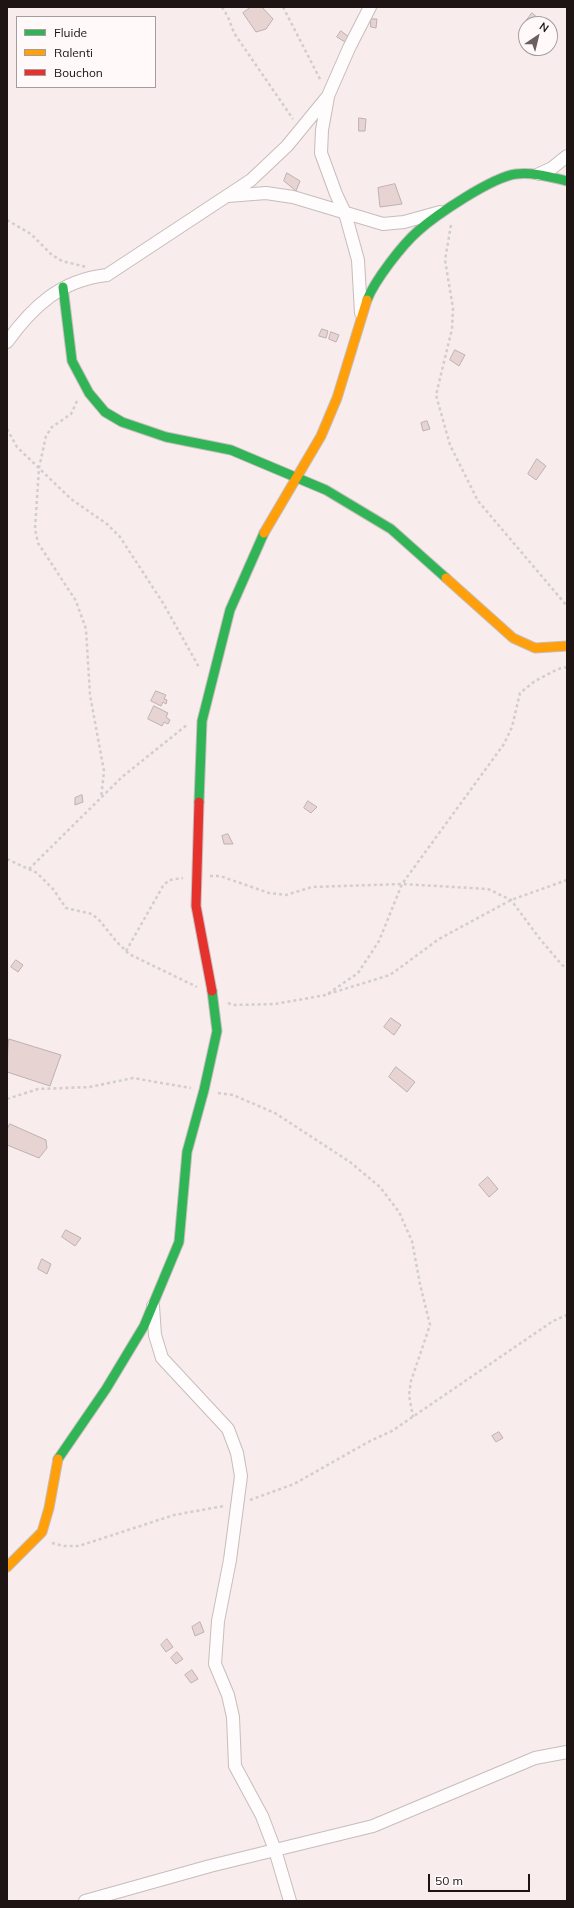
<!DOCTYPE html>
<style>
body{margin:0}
#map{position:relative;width:574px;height:1908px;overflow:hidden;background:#f8ecec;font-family:Mulish,sans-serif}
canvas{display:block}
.frame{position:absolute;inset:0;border:8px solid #1d1413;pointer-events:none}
.legend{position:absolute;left:16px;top:16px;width:140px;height:72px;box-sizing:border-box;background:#fff9f9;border:1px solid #a59d9d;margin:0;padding:5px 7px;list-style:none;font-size:12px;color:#1d1413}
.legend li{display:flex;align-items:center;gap:8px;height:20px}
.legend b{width:20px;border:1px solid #a59d9d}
.north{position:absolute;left:518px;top:16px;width:40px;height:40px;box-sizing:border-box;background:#fff9f9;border:1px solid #a59d9d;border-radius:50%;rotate:35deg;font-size:11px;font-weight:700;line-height:16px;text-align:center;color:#1d1413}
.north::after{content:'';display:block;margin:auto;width:14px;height:18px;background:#6a605f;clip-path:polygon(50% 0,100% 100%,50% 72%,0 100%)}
.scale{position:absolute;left:428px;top:1874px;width:102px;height:18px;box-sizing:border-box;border:2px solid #1d1413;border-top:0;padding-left:5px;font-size:12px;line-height:14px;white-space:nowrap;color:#1d1413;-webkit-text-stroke:3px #fff9f9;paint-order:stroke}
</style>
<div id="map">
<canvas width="574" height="1908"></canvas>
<div class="frame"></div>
<ul class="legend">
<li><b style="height:5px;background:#30b455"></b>Fluide</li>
<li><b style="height:5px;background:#ff9f0a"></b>Ralenti</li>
<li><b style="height:5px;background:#e5322d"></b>Bouchon</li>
</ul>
<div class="north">N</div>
<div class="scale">50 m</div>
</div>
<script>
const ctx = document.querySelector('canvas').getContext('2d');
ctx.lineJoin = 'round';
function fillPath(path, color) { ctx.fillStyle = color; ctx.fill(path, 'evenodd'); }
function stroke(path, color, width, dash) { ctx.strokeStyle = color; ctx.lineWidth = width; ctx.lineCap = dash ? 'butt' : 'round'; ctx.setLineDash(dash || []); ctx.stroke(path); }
const building = new Path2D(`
 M251,7H262L273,19L266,29L256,32L243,13Z
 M532,13L538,18L533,24L527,20Z
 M371,19H377L376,28L371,27Z
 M341,31L349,37L345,42L337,37Z
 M359,118L366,119L365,131H359Z
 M287,173L300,181L296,191L284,181Z
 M395,184L402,204L380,207L378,188Z
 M322,329L328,331L326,338L319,336Z
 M331,332L339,335L336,342L329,339Z
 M455,350L465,355L459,366L450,360Z
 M427,421L430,429L423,431L421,423Z
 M537,459L546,466L536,480L528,474Z
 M156,691L166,695L164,699L167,700L166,704L163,702L161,706L151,701Z
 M154,706L168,713L166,717L170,720L168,724L164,722L162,726L148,719Z
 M82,795L83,802L75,805V798Z
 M308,801L317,807L311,813L304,808Z
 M228,834L233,844H224L222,836Z
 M16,960L23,965L18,972L11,967Z
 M391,1018L401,1025L394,1035L384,1027Z
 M9,1039L61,1055L50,1086L7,1072Z
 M396,1067L415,1082L407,1092L389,1077Z
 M10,1124L46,1140L47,1148L39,1158L7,1145V1130Z
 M488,1177L498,1189L489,1197L479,1185Z
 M66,1230L81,1238L75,1246L62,1237Z
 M42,1259L51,1264L47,1274L38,1269Z
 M499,1432L503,1438L496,1442L492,1436Z
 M200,1622L204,1632L195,1636L192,1627Z
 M167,1639L173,1647L166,1652L161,1645Z
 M177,1652L183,1659L176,1664L171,1658Z
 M192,1670L198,1679L191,1683L185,1675Z`);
fillPath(building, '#e6d3d2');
stroke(building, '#bcb1b1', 1);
const street = new Path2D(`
 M328,97L322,130L321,153L336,194L345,213L358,260L361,313
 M539,174L552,168L567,156
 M228,196L266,193L293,197L383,224L404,222L440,212
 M7,342C33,306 61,280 107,275L251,180L287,146L328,96L349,48L370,7
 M153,1306L155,1335L162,1358L228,1429L237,1453L241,1476L230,1560L218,1621L215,1664L228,1695L233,1717L235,1766L262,1816L275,1850L290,1901
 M85,1901L210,1866L373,1826L535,1758L567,1752`);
const fast = new Path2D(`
 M63,287L72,361L89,393L105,412L122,422L166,437L231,450L326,490L391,529L446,578
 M367,300C375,280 402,245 418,231C436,215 492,177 516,174C533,172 550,177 567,181
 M199,802L202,721L230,610L264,533
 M58,1459L106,1389L144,1326L179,1242L187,1152L204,1090L217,1031L212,991`);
const slow = new Path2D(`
 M264,533L321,436L337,398L367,300
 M446,578L513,638L535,648L567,646
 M7,1567L42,1532L49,1508L58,1459`);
const jam = new Path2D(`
 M199,802L196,906L212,991`);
stroke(street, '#c7bdbd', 14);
stroke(fast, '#c7bdbd', 11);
stroke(slow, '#c7bdbd', 11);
stroke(jam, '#c7bdbd', 11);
stroke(new Path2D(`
 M222,7L228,17L234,33L293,119
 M283,7L321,81
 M7,220L31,234L52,255L62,261L86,267
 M451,225L445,260L453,308L452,329L436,395L450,445L478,501L567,606
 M77,401L71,414L52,427L46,436L39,468L35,529L38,543L76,601L86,629L90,695L104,771L101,798
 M7,429L17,447L71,499L107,524L120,537L163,603L200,669
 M7,859L37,873L53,889L66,908L92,914L100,921L116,941L129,954L197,987
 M29,869L122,777L188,724
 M210,876H220L269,893L286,895L312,887L402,884L488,889L511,900L540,939L562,965L567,968
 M126,951L163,886L169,880L183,878
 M328,994L390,975L439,939L511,900L567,880
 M228,1003L233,1005L275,1004L326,995L358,973L379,941L402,884L504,744L512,727L520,693L535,681L558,669L567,667
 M218,1093L233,1095L275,1113L350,1162L380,1187L399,1212L412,1241L420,1284L430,1325L411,1381L409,1395L413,1417
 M7,1099L38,1089L90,1087L133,1078L191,1088
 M250,1500L294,1484L370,1441L392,1431L553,1321L567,1315
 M52,1543L64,1546H79L174,1515L224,1506`), '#d2cece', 2.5, [3, 3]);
stroke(street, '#fefcfc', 12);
stroke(fast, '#30b455', 9);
stroke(slow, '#ff9f0a', 9);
stroke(jam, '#e5322d', 9);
</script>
